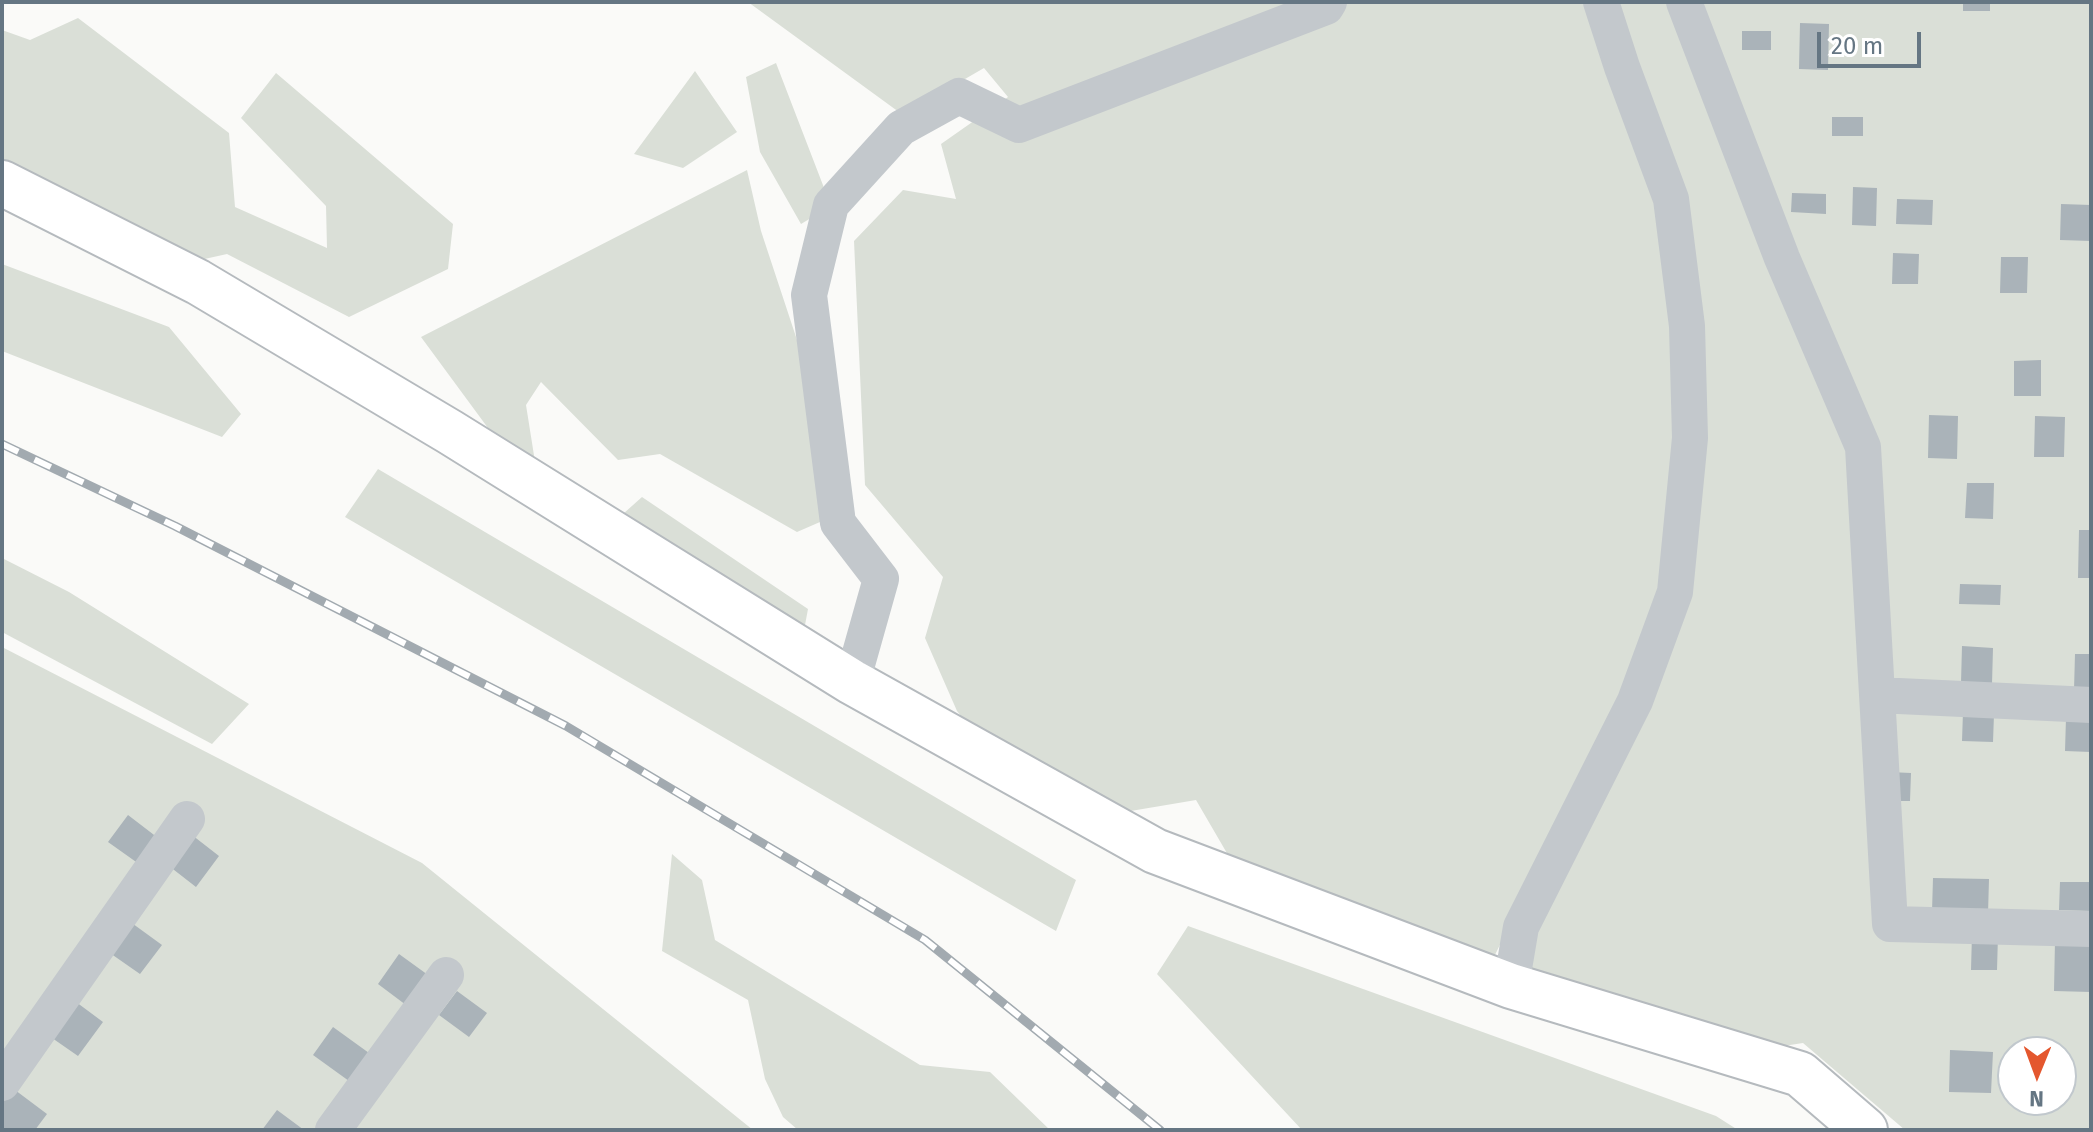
<!DOCTYPE html>
<style>
body{margin:0}
#map{position:relative;width:2093px;height:1132px;overflow:hidden;background:#fafaf8;font-family:"Fira Sans",sans-serif}
canvas{display:block}
.frame{position:absolute;inset:0;border:4px solid #657683;pointer-events:none}
.north{position:absolute;left:1997px;top:1036px;width:80px;height:80px;box-sizing:border-box;background:#fff;border:2px solid #c1c8cd;border-radius:50%;rotate:181deg;font-size:22px;font-weight:700;line-height:32px;text-align:center;color:#657683}
.north::after{content:'';display:block;margin:auto;width:28px;height:36px;background:#e4572e;clip-path:polygon(50% 0,100% 100%,50% 72%,0 100%)}
.scale{position:absolute;left:1817px;top:32px;width:104px;height:36px;box-sizing:border-box;border:4px solid #657683;border-top:0;padding-left:10px;font-size:24px;line-height:28px;white-space:nowrap;color:#657683;-webkit-text-stroke:6px #fff;paint-order:stroke}
</style>
<div id="map">
<canvas width="2093" height="1132"></canvas>
<div class="frame"></div>
<div class="north">N</div>
<div class="scale">20 m</div>
</div>
<script>
const ctx = document.querySelector('canvas').getContext('2d');
ctx.lineJoin = 'round';
function fillPath(path, color) { ctx.fillStyle = color; ctx.fill(path, 'evenodd'); }
function stroke(path, color, width, dash) { ctx.strokeStyle = color; ctx.lineWidth = width; ctx.lineCap = dash ? 'butt' : 'round'; ctx.setLineDash(dash || []); ctx.stroke(path); }
fillPath(new Path2D(`
 M748,2H1594L1670,217L1686,413L1663,612L1491,963L1235,867L1196,800L1107,815L998,763L957,711L925,638L943,577L865,485L854,241L903,190L956,199L941,144L1008,97L984,68L903,115Z
 M1612,2H2091V1130H1905L1803,1043L1718,1056L1523,980L1535,921L1643,719L1701,360ZM2013,1052H2061V1100H2013Z
 M78,18L229,133L235,207L327,248L326,206L241,118L276,73L453,224L448,269L349,317L227,254L182,264L2,175V30L30,40Z
 M776,63L831,206L801,224L760,152L746,77Z
 M695,71L737,132L683,168L634,154Z
 M747,170L761,231L835,455L843,512L797,532L660,454L618,460L541,382L526,405L536,468L499,443L421,337Z
 M2,264L169,327L241,414L222,437L2,351Z
 M378,469L1076,880L1056,931L345,517Z
 M642,497L808,609L802,641L614,522Z
 M2,558L69,592L249,704L212,744L2,632Z
 M2,647L422,863L753,1130H2Z
 M672,854L702,880L715,940L920,1065L990,1072L1050,1130H798L783,1117L765,1079L748,1000L662,951Z
 M1188,926L1716,1116L1738,1130H1302L1157,974Z`), '#dadfd7');
fillPath(new Path2D(`
 M1963,2H1990V11H1963Z
 M1800,23L1829,24L1828,70L1799,69Z
 M1742,31H1771V50H1742Z
 M1832,117H1863V136H1832Z
 M1853,187L1877,188L1876,226L1852,225Z
 M1792,193L1826,194V214L1791,212Z
 M1897,199L1933,200L1932,225L1896,224Z
 M2061,204L2091,205V241L2060,240Z
 M1893,253L1919,254L1918,284H1892Z
 M2001,257H2028L2027,293H2000Z
 M2041,360V396H2014V361Z
 M1929,415L1958,416L1957,459L1928,458Z
 M2035,416L2065,417L2064,457H2034Z
 M1967,483H1994L1993,519L1965,518Z
 M2079,530H2091V578H2078Z
 M1960,584L2001,585L2000,605L1959,604Z
 M1962,646L1993,648L1992,684L1961,683Z
 M2075,654H2091V691L2074,690Z
 M1963,712L1994,714L1993,742L1962,741Z
 M2066,718L2091,719V752L2065,751Z
 M1889,772L1911,773L1910,801H1888Z
 M128,815L158,838L139,864L108,842Z
 M192,835L219,856L196,887L169,866Z
 M1933,878L1989,879L1988,914L1932,912Z
 M2060,882H2091V911L2059,910Z
 M129,921L162,945L140,974L107,951Z
 M1972,934L1998,935L1997,970H1971Z
 M2055,941L2091,942V992L2054,991Z
 M399,954L428,975L406,1005L378,984Z
 M457,991L487,1013L469,1037L439,1015Z
 M68,996L103,1022L78,1056L42,1031Z
 M333,1027L369,1053L349,1081L313,1055Z
 M1950,1050L1993,1052L1991,1093L1949,1092Z
 M11,1087L47,1114L35,1130H6L2,1127V1100Z
 M277,1110L304,1130H262Z`), '#aab3b9');
const major = new Path2D(`
 M2,183L198,282L450,432L852,682L1155,851L1511,986L1800,1074L1865,1130`);
stroke(major, '#b5babe', 48);
stroke(new Path2D(`
 M1684,2L1782,258L1863,447L1890,924L2091,929
 M852,682L881,579L838,523L809,295L831,205L901,128L959,96L1019,125L1326,7L1329,2
 M1877,695L2091,705
 M1511,986L1521,927L1635,701L1675,592L1690,438L1687,326L1671,199L1622,67L1601,2
 M2,1083L187,819
 M333,1130L446,975`), '#c3c8cc', 36);
stroke(major, '#fff', 44);
const rail = new Path2D(`
 M2,444L175,526L566,726L925,940L1160,1130`);
stroke(rail, '#a2aab0', 9);
stroke(rail, '#fff', 6, [18]);
</script>
